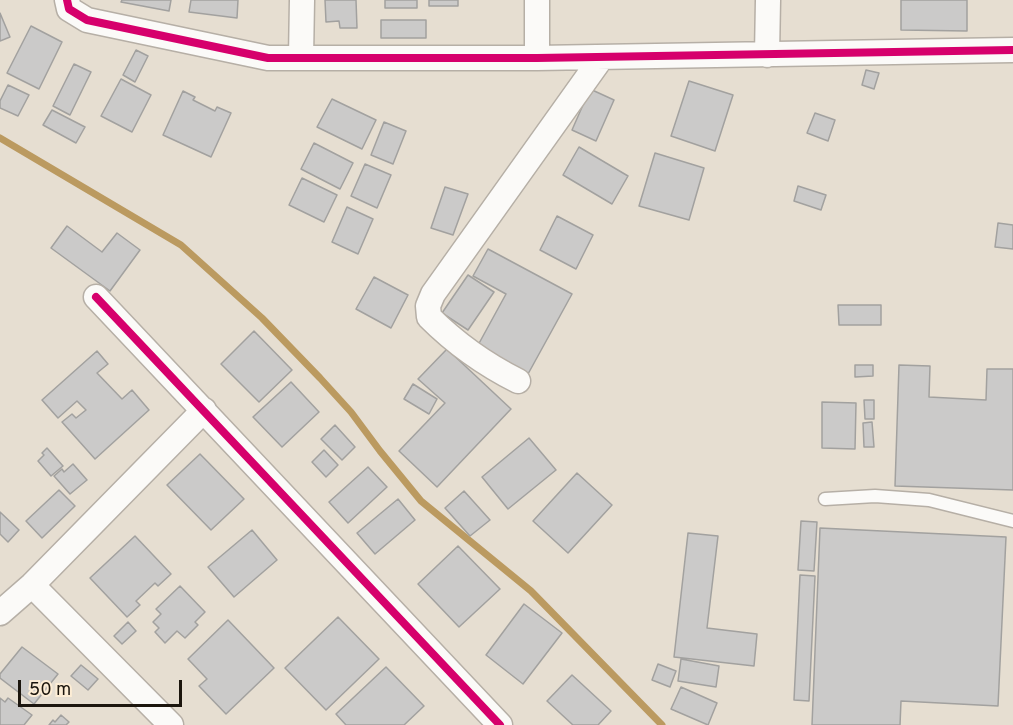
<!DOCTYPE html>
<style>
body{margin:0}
#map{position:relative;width:1013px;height:725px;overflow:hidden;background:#e6ded1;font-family:Overpass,sans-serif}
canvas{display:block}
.scale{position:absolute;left:18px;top:680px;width:164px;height:27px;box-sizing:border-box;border:3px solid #1c160e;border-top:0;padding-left:8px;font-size:18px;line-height:21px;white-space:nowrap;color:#1c160e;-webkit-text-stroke:4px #fdedd5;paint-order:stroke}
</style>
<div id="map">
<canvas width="1013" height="725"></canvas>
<div class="scale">50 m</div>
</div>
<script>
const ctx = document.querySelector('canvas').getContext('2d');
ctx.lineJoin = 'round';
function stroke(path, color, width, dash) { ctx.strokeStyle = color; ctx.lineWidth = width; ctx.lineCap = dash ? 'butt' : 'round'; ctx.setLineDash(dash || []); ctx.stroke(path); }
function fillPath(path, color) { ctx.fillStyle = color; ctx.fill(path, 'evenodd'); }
stroke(new Path2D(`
 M0,138L181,245L262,318L320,378L351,412L380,451L421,501L531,591L662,725`), '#bb9a60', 7);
const building = new Path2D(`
 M122,0H171L169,11L121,2Z
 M191,0H238L237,18L189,12Z
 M325,0H356L357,28H340L339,21L326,22Z
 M385,0H417V8H385Z
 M429,0H458V6H429Z
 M901,0H967V31L901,30Z
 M0,13L10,37L0,41Z
 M381,20H426V38H381Z
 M31,26L62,42L39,89L7,73Z
 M136,50L148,56L135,82L123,75Z
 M74,64L91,72L70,115L53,106Z
 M866,70L879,73L874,89L862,85Z
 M121,79L151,95L132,132L101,116Z
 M689,81L733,95L715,151L671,136Z
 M8,85L29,95L18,116L0,108V101Z
 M590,89L614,100L596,141L572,130Z
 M183,91L195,97L193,100L215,111L217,107L231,113L211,157L163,135Z
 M332,99L376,120L362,149L317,127Z
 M52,110L85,127L76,143L43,125Z
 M815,113L835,120L828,141L807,133Z
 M384,122L406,131L393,164L371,155Z
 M314,143L353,163L340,189L301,169Z
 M579,147L628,176L612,204L563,175Z
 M655,153L704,168L689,220L639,206Z
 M365,164L391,175L377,208L351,196Z
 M302,178L337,195L324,222L289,205Z
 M798,186L826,195L821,210L794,201Z
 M445,187L468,194L453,235L431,228Z
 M347,207L373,219L358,254L332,242Z
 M557,216L593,235L576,269L540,250Z
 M998,223L1013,225V249L995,247Z
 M67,226L102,252L117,233L140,250L110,291L51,248Z
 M488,249L572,294L528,374L477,347L506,294L473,276Z
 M468,275L494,292L468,330L442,313Z
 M374,277L408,295L391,328L356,309Z
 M838,305H881V325H839Z
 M254,331L292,370L259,402L221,364Z
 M447,349L511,409L437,487L399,451L445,403L418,379Z
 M97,351L108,364L97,373L122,399L132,390L149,410L95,459L62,422L72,414L76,418L86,410L77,401L58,418L42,400Z
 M855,365H873V376L855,377Z
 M899,365L930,366L929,397L986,400L987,369H1013V490L895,486Z
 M291,382L319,412L282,447L253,417Z
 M413,384L437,399L429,414L404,399Z
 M864,400H874V419H865Z
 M822,402L856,403L855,449L822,448Z
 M872,422L874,447H864L863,423Z
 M335,425L355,447L342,460L321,439Z
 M529,438L556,470L508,509L482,477Z
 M47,448L63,466L51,476L38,461L44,455L42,453Z
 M324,450L338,465L326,477L312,462Z
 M200,454L244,499L211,530L167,485Z
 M73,464L87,480L70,494L54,476L62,469L64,472Z
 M368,467L387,487L348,523L329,502Z
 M577,473L612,505L568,553L533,521Z
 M59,490L75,506L42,538L26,521Z
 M464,491L490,520L470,536L445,508Z
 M398,499L415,520L375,554L357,533Z
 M0,512L19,530L8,542L0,534Z
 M801,521L817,522L814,571L798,570Z
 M820,528L1006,537L998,706L901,701L900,725H812Z
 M252,530L277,560L234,597L208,567Z
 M688,533L718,536L707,628L757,634L754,666L674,657Z
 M135,536L171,574L158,586L155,583L136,601L140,605L127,617L90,578Z
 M458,546L500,589L459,627L418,584Z
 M800,575L815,576L809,701L794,700Z
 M180,586L205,612L195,622L198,625L185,638L177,631L165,643L155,632L159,628L153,622L161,614L156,609Z
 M524,604L562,633L523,684L486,655Z
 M338,617L379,659L326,710L285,668Z
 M228,620L274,668L226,714L199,686L207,679L188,659Z
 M128,622L136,631L122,644L114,636Z
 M22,647L58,674L34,704L0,678V674Z
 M681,659L719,666L716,687L678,681Z
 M658,664L676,671L670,687L652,680Z
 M81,665L98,679L88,690L71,676Z
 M386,667L424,706L404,725H346L336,714Z
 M572,675L611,711L598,725H573L547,701Z
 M681,687L717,703L708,725L671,709Z
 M0,698L5,702L8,698L32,715L24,725H0Z
 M61,715L69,722L66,725H49L53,720L55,722Z`);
fillPath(building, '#cbcac9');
stroke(building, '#a2a19f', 1.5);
const lane = new Path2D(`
 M825,499L875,496L929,500L1013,521`);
const street = new Path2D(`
 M67,0L69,9L87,20L268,58H537L1013,50
 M767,55L768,0
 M301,58L302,0
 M537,58V0
 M96,297L500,725
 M518,381C486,365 454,342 429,317L428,306L433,294L602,57
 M32,585L171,725
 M0,613L32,585L204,410`);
stroke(lane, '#b6afa6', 15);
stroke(street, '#b6afa6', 27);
stroke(lane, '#fbfaf8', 12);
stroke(street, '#fbfaf8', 24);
stroke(new Path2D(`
 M67,0L69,9L87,20L268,58H537L1013,50
 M96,297L500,725`), '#d6006c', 8);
</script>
